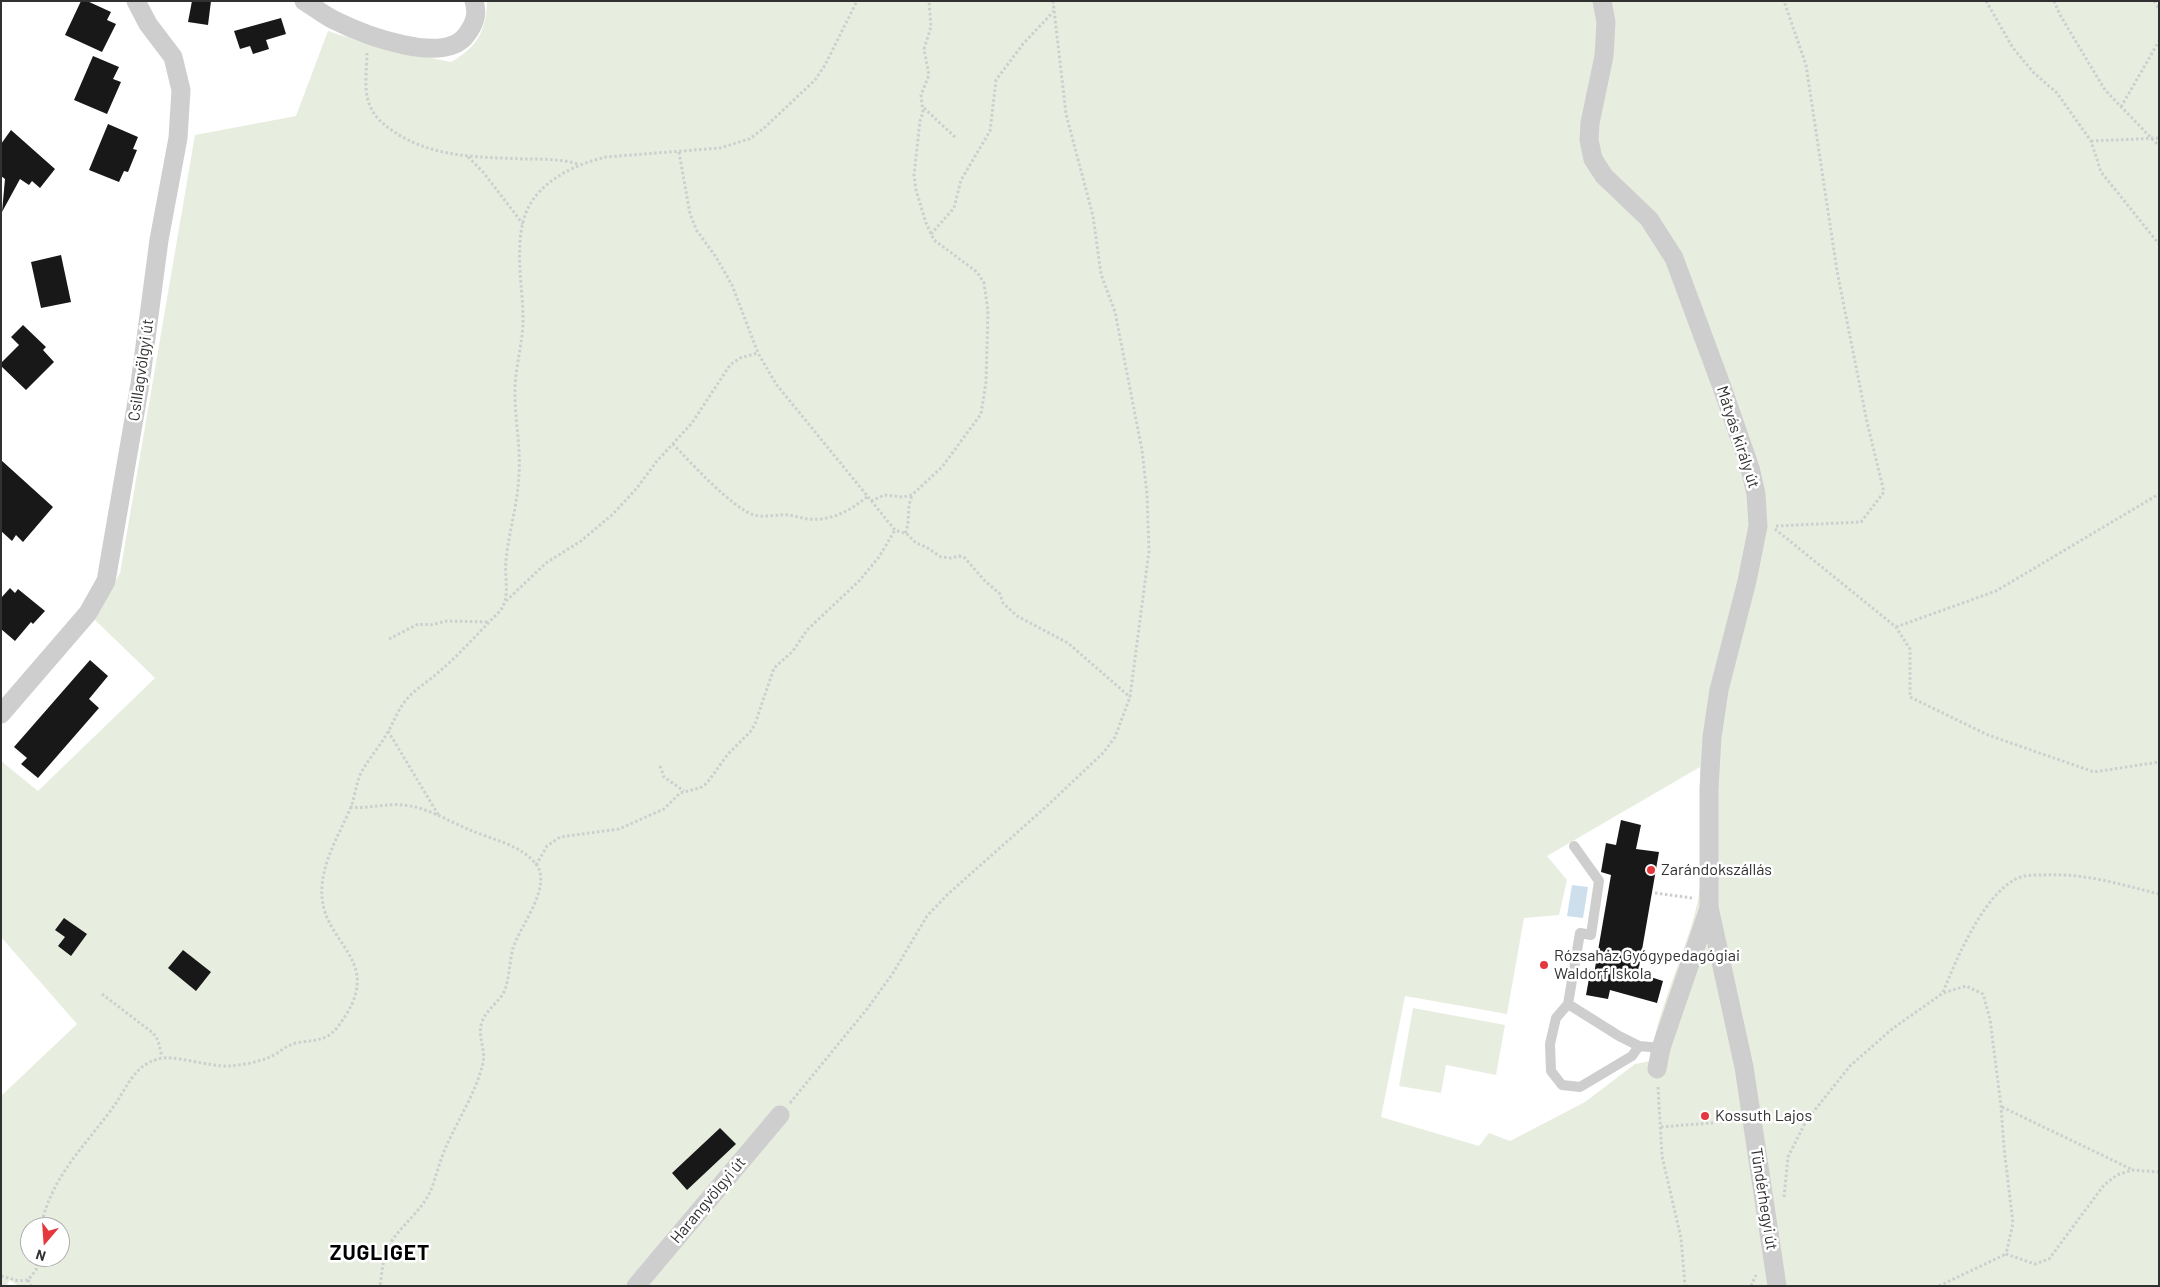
<!DOCTYPE html>
<meta charset="utf-8">
<style>
body{margin:0}
#map{position:relative;width:2160px;height:1287px;overflow:hidden;background:#fff;font-family:Barlow,sans-serif}
canvas{display:block}
.frame{position:absolute;inset:0;border:2px solid #313131;pointer-events:none}
.north{position:absolute;left:20px;top:1217px;width:50px;height:50px;box-sizing:border-box;background:#fff;border:1px solid #adadad;border-radius:50%;rotate:198deg;font-size:14px;font-weight:700;line-height:20px;text-align:center;color:#313131}
.north::after{content:'';display:block;margin:auto;width:18px;height:22px;background:#e4383e;clip-path:polygon(50% 0,100% 100%,50% 72%,0 100%)}
</style>
<div id="map">
<canvas width="2160" height="1287"></canvas>
<div class="frame"></div>
<div class="north">N</div>
</div>
<script>
const ctx = document.querySelector('canvas').getContext('2d');
ctx.lineJoin = 'round';
function fillPath(path, color) { ctx.fillStyle = color; ctx.fill(path, 'evenodd'); }
function stroke(path, color, width, dash) { ctx.strokeStyle = color; ctx.lineWidth = width; ctx.lineCap = dash ? 'butt' : 'round'; ctx.setLineDash(dash || []); ctx.stroke(path); }
function drawText(font, color, halo, rows, align = 'center') {
  ctx.font = font + ' Barlow,sans-serif'; ctx.lineWidth = 5; ctx.setLineDash([]); ctx.textBaseline = 'middle'; ctx.strokeStyle = halo; ctx.fillStyle = color; for (const [text, x, y, turn = 0] of rows) {
    ctx.save(); ctx.translate(x, y); ctx.rotate((+turn || 0) * Math.PI / 180); ctx.textAlign = isNaN(turn) ? turn : align; if (halo) ctx.strokeText(text, 0, 0); ctx.fillText(text, 0, 0); ctx.restore();
  }
}
fillPath(new Path2D(`
 M487,1H2159V1286H18L10,1280L6,1286H1V1096L77,1024L1,937V761L38,791L155,678L95,620L120,573L195,135L296,116L328,31L377,47L451,62C477,47 486,32 487,1ZM1700,767C1700,810 1706,857 1698,900C1686,955 1658,1005 1650,1061L1635,1064L1585,1102L1510,1141L1489,1133L1479,1146L1381,1117L1405,996L1507,1014L1524,918L1559,915L1567,880L1547,856ZM30,1227H60V1257H30Z
 M1413,1008L1505,1025L1496,1075L1446,1065L1441,1093L1399,1086Z`), '#e7eee0');
fillPath(new Path2D(`
 M1572,885L1588,887L1583,918L1567,916Z`), '#cddfed');
fillPath(new Path2D(`
 M81,1H87L111,12L107,20L116,24L102,52L65,35Z
 M192,1H211L208,25L188,22Z
 M281,18L286,34L266,40L269,49L253,54L250,46L240,49L234,31Z
 M93,56L119,67L113,79L121,82L107,114L74,100Z
 M108,124L138,137L133,149L137,150L128,172L124,171L119,182L89,170Z
 M11,130L55,169L40,188L32,181L29,185L20,179L2,212L5,179L1,176V144Z
 M61,255L71,302L41,308L31,262Z
 M23,325L46,347L43,350L54,362L26,390L1,366V363L19,345L11,337Z
 M1,460L53,507L23,542L16,535L12,541L1,531Z
 M10,588L15,593L18,589L45,611L33,624L31,622L15,641L1,629V598Z
 M90,660L108,676L89,699L99,708L38,778L21,764L27,758L14,747Z
 M1621,820L1641,825L1636,849L1659,852L1638,973L1663,981L1657,1003L1610,990L1608,999L1586,995L1590,973L1594,974L1611,875L1601,872L1606,843L1616,845Z
 M64,918L87,934L71,956L58,946L65,937L55,930Z
 M183,950L211,972L196,991L168,968Z
 M720,1128L736,1144L687,1190L672,1173Z`), '#181818');
stroke(new Path2D(`
 M1986,1L2013,48L2033,72L2057,93L2091,141L2101,172L2159,244
 M2054,1L2060,15L2105,90L2159,146
 M2154,1L2159,9
 M367,53C367,69 363,90 370,106C375,118 385,126 396,133C434,158 481,157 525,159C543,159 561,159 578,164
 M2121,107L2159,41
 M924,108L956,138
 M2091,141L2159,138
 M679,152L690,214L697,231L716,257L732,285L758,353L776,384L895,530L907,534L916,543L926,547L941,557L951,558L959,556L965,558L984,580L1000,594L1003,603L1017,616L1068,643L1130,697
 M468,157L483,172L523,224
 M931,234L954,208L961,180L990,131L996,80L1023,44L1054,11
 M673,444C690,462 732,508 754,515C765,518 778,514 789,515C795,516 801,518 808,519C832,521 849,511 867,497
 M871,501L884,495L903,497L912,495L942,467L981,414L986,382L988,311L984,283L977,272L934,240L926,223L916,190L914,175L920,121L923,112L921,95L929,75L924,49L931,27L929,1
 M1776,526L1861,522L1884,492L1867,422L1837,271L1806,65L1784,1
 M1775,529L1896,627L1910,649V697L1988,735L2094,772L2159,762
 M905,533C911,521 906,508 912,496
 M506,601L546,563L581,541L613,514L637,488L657,461L692,423L730,365L740,358L758,353
 M1896,627L1996,591L2159,494
 M389,639L418,624L430,625L447,621L488,622
 M388,731L439,816
 M660,766L664,777L684,791
 M350,807C369,809 387,803 403,805C427,807 448,821 470,830C491,839 521,845 536,864C553,886 520,926 513,948C509,963 510,977 504,992C498,1003 486,1010 482,1022C477,1036 486,1049 483,1063C476,1093 457,1121 445,1149C439,1163 436,1178 430,1192C421,1211 403,1224 391,1242C383,1256 382,1271 380,1286
 M536,865L547,846L560,837L619,829L664,809L680,793L700,788L707,783L728,754L751,731L755,724L774,668L793,651L807,630L859,581L879,557L895,530
 M1655,893L1692,898
 M1943,992C1956,960 1987,885 2024,876C2030,875 2037,875 2043,875C2085,873 2119,884 2159,894
 M102,994L153,1033L158,1040L162,1057
 M1658,1087L1662,1156L1681,1238L1685,1286
 M790,1103L867,1009L893,973L927,916L947,895L1048,805L1104,752L1115,737L1130,697L1149,551L1147,494L1142,450L1115,312L1101,274L1093,216L1066,114L1053,1
 M2002,1107L2131,1169
 M1661,1127L1734,1121
 M1784,1197L1788,1157L1806,1121L1850,1066L1892,1029L1943,993L1966,986L1983,994L1990,1019L2001,1106L2004,1148L2013,1223L2006,1254L2035,1264L2049,1259L2104,1185L2117,1175L2132,1170L2159,1172
 M41,1227C50,1179 83,1148 111,1110C126,1091 132,1066 158,1059C172,1054 209,1067 229,1066C243,1065 259,1062 272,1056C280,1052 287,1045 296,1043C311,1040 325,1042 336,1029C393,957 317,947 322,886C324,858 340,833 351,807C355,796 356,784 361,773C369,758 380,746 388,732C394,721 398,710 406,700C415,689 429,681 440,671C461,653 480,631 500,611C511,597 504,577 506,560C509,531 518,503 519,474C521,445 514,416 515,387C516,364 523,342 523,319C523,285 513,244 527,210C541,180 576,164 606,157L720,148L749,139L763,129L815,80L825,65L857,1
 M1,1276L19,1281L28,1280L36,1270L38,1257
 M28,1280L31,1286
 M1751,1286L1756,1275
 M1939,1286L2006,1254`), '#cecece', 3, [2.5, 2.5]);
stroke(new Path2D(`
 M1574,846L1599,881L1591,935L1580,933L1568,1004L1619,1036L1639,1046L1661,1048
 M1568,1004L1556,1018L1550,1044L1551,1071L1562,1085L1580,1087L1632,1056L1639,1046`), '#cecece', 10);
stroke(new Path2D(`
 M304,1C314,7 324,15 334,20C362,34 445,67 467,34C475,23 478,14 474,1
 M1602,1L1606,22L1604,56L1590,123L1589,140L1593,159L1604,176L1649,219L1674,258L1723,390L1750,468L1756,494L1758,526L1747,581L1719,690L1712,737L1709,789V907L1744,1067L1777,1286
 M1,714L88,613L106,581L140,384L159,240L178,138L181,90L173,57L148,24L136,1
 M1657,1069L1661,1048L1709,908
 M636,1286L780,1115`), '#cecece', 19);
for (const [x, y, r, color] of [
 [1651,870,5,"#e4383e"],
 [1544,965,5,"#e4383e"],
 [1705,1116,5,"#e4383e"]
]) { const dot = new Path2D(); dot.arc(x, y, r, 0, 2 * Math.PI); ctx.fillStyle = color; ctx.fill(dot); stroke(dot, '#fff', 2); }
drawText('16px', '#313131', '#fff', [
 ["Csillagvölgyi út",141,370,-82],
 ["Mátyás király út",1738,437,72],
 ["Tündérhegyi út",1764,1199,81],
 ["Harangvölgyi út",708,1200,-50]
]);
drawText('16px', '#313131', '#fff', [
 ["Zarándokszállás",1661,870],
 ["Rózsaház Gyógypedagógiai",1554,956],
 ["Waldorf Iskola",1554,974],
 ["Kossuth Lajos",1715,1116]
], 'left');
ctx.letterSpacing = '1px';
drawText('bold 21px', '#000', '#fff', [
 ["ZUGLIGET",380,1253]
]);
ctx.letterSpacing = '0px';
</script>
